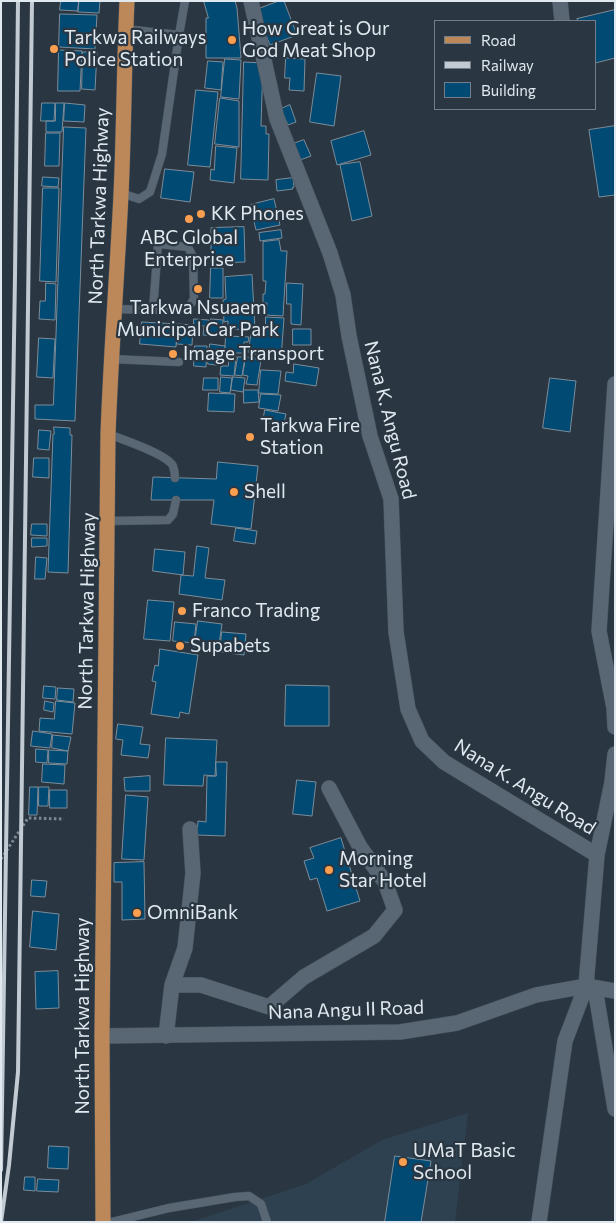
<!DOCTYPE html>
<style>
body{margin:0}
#map{position:relative;width:616px;height:1223px;overflow:hidden;background:#2a3742;font-family:Commissioner,sans-serif}
canvas{display:block}
.frame{position:absolute;inset:0;border:2px solid #e1e9f0;pointer-events:none}
.legend{position:absolute;left:434px;top:20px;width:162px;height:90px;box-sizing:border-box;background:#2a3742;border:1px solid #737e88;margin:0;padding:6px 9px;list-style:none;font-size:15px;color:#e1e9f0}
.legend li{display:flex;align-items:center;gap:10px;height:25px}
.legend b{width:25px;border:1px solid #737e88}
</style>
<div id="map">
<canvas width="616" height="1223"></canvas>
<div class="frame"></div>
<ul class="legend">
<li><b style="height:6px;background:#bc8759"></b>Road</li>
<li><b style="height:6px;background:#c2cbd3"></b>Railway</li>
<li><b style="height:14px;background:#004a74"></b>Building</li>
</ul>
</div>
<script>
const ctx = document.querySelector('canvas').getContext('2d');
ctx.lineJoin = 'round';
function fillPath(path, color) { ctx.fillStyle = color; ctx.fill(path, 'evenodd'); }
function stroke(path, color, width, dash) { ctx.strokeStyle = color; ctx.lineWidth = width; ctx.lineCap = dash ? 'butt' : 'round'; ctx.setLineDash(dash || []); ctx.stroke(path); }
function drawText(font, color, halo, rows, align = 'center') {
  ctx.font = font + ' Commissioner,sans-serif'; ctx.lineWidth = 4.5; ctx.setLineDash([]); ctx.textBaseline = 'middle'; ctx.strokeStyle = halo; ctx.fillStyle = color; for (const [text, x, y, turn = 0] of rows) {
    ctx.save(); ctx.translate(x, y); ctx.rotate((+turn || 0) * Math.PI / 180); ctx.textAlign = isNaN(turn) ? turn : align; if (halo) ctx.strokeText(text, 0, 0); ctx.fillText(text, 0, 0); ctx.restore();
  }
}
fillPath(new Path2D(`
 M468,1113L455,1222H191L306,1184L382,1140Z`), '#2e4150');
const building = new Path2D(`
 M61,1H79L78,11L60,10Z
 M79,1H100L99,13L78,12Z
 M204,1H235L237,8L241,58H206V18H208Z
 M279,1H284L297,35L270,45L256,10Z
 M615,10V58L595,63V21H578L577,19Z
 M60,14L97,15L95,49L59,47Z
 M59,50L82,51L80,91H58Z
 M83,52H97L95,90L82,89Z
 M286,58L305,59L304,91L289,90L290,78H285Z
 M225,59L241,60L239,99L221,97Z
 M208,61L223,62L221,90L205,88Z
 M244,62L263,63L261,126H266V134H269L268,180L241,179Z
 M317,73L341,76L334,126L310,122Z
 M196,90L218,92L210,167L188,165Z
 M220,98L239,101V147L215,144Z
 M42,103H55L54,121H41Z
 M56,103H64L62,132H46V121H55Z
 M65,103L85,105L84,122L64,121Z
 M290,105L296,122L288,125L281,109Z
 M615,126V195L599,197L589,130Z
 M64,127L86,128L75,421L35,419V405H53Z
 M364,131L371,155L337,165L331,141Z
 M46,133H60L59,166H45Z
 M304,140L311,156L300,160L293,144Z
 M216,146L237,148L234,183L210,180L211,169L214,170Z
 M360,162L372,216L352,221L340,165Z
 M165,169L194,172L190,202L161,198Z
 M43,177L59,178L58,187L42,186Z
 M293,178L294,187L292,188L293,189L277,191L276,180Z
 M43,188H59L56,282L40,281Z
 M274,199L280,225L256,230L250,205Z
 M244,227L245,262L211,263V228Z
 M281,230L282,238L260,241L259,233Z
 M279,240L281,251H287L283,316L266,315L267,303H263V294H265L266,281H263V242Z
 M211,268H223V298H210Z
 M252,275L255,328L228,330V321L224,322L223,300L226,299L225,277Z
 M46,283L56,284L55,320L39,319L40,301H45Z
 M287,283L303,284L301,325L291,324V304H287Z
 M266,317L284,318L281,359L259,358V355L248,352L251,334L265,335Z
 M194,319L209,320V326H194Z
 M211,319L223,320L222,337L203,335L204,327H210Z
 M142,322L177,324L176,347L140,344Z
 M178,324L193,325L192,345L177,344Z
 M293,329H311V345H293Z
 M226,336L249,337L248,342H244L243,353H225Z
 M39,338L55,339L53,378L37,377Z
 M210,344L225,346L223,366L208,364Z
 M195,346H207L206,367L194,366Z
 M229,356H236L234,376L220,375L221,366H228Z
 M238,357H245L242,376L235,375Z
 M246,357L261,360L257,385L246,384L248,376L243,375Z
 M294,364L319,368L316,386L285,381L286,372L293,373Z
 M261,370L281,371L278,394L259,393Z
 M221,377L232,378L230,393L220,392Z
 M233,377L245,378L243,392L231,390Z
 M204,378H218V390H203Z
 M550,378L576,381L570,432L543,428Z
 M244,390H258L259,402L244,403Z
 M209,393L235,394L234,412L208,411Z
 M261,394L281,395L278,411L259,408Z
 M265,410L286,414L282,431L273,430L275,424L263,422Z
 M54,427L70,428V435H72L68,573L48,572L53,434H54Z
 M39,430L51,431L49,450L38,449Z
 M34,458H49V478L33,477Z
 M218,462L258,466L251,529L211,524L214,500H151L153,477L216,479Z
 M32,524H47V536L31,535Z
 M236,528L257,531L255,544L234,541Z
 M32,538H47V546L32,547Z
 M197,546L209,548L205,578L225,580L222,600L179,594L181,575L193,576Z
 M155,549L185,552L183,575L153,571Z
 M36,557L47,558L45,579H35Z
 M148,600L174,602L170,641L144,639Z
 M198,621L222,624L218,651L194,648Z
 M175,622L196,624L194,643L173,641Z
 M222,632L246,634L244,655L220,652Z
 M160,649L198,655L189,714L180,712L179,718L151,714L156,682L152,681L155,665L158,666Z
 M286,685L329,686V726H285Z
 M44,686L56,687L55,699L43,698Z
 M58,688L74,689L73,702L57,700Z
 M45,701L54,703L53,712L44,710Z
 M56,701L75,703L72,734L39,731L40,718L54,719Z
 M118,724L143,727L140,744L150,745L148,758L121,755L123,740L116,739Z
 M33,731L52,734L50,748L31,746Z
 M53,735L71,737L68,751L52,748Z
 M166,738L217,740L215,776L204,775L203,786L164,785Z
 M36,749L48,750L47,763L36,762Z
 M49,750L68,751L67,764L49,763Z
 M216,762H227L225,836L197,835L198,821L206,822L207,776H216Z
 M43,764L65,765L64,784L42,782Z
 M150,776V791H125L124,778Z
 M297,780L316,782L312,816L293,814Z
 M30,787H38L37,815H29Z
 M39,787H49L48,806H39Z
 M50,790H67V808H50Z
 M126,795L148,797L144,860L122,859Z
 M341,838L360,901L327,911L317,878L310,880L304,861L314,858L310,848Z
 M144,862L145,919L122,920V882H114V863Z
 M32,880L47,881L45,897L31,896Z
 M33,911L59,914L56,950L30,947Z
 M58,971L59,1008L36,1009L35,972Z
 M49,1146L69,1147L68,1169L48,1168Z
 M395,1156L431,1161L421,1222H385Z
 M25,1177H35V1191L24,1190Z
 M38,1179L59,1180L58,1192L37,1191Z`);
fillPath(building, '#004a74');
stroke(building, '#7c8c99', 1);
const lane = new Path2D(`
 M125,29L179,35L185,1
 M121,193L139,199L150,192L162,154L179,35
 M115,309L153,310L188,308L194,299L193,257L188,247L158,244L153,310
 M111,359L179,362
 M108,434C121,439 167,454 173,466C174,469 175,474 175,478
 M108,521L168,520L173,514L176,500
 M112,1222L169,1208L235,1197L249,1196L261,1204L267,1222`);
const street = new Path2D(`
 M251,1L277,119L330,253L343,295L349,336L370,436L391,499L396,632L408,709L422,741L444,762L597,855
 M560,1L562,21
 M615,384L599,631L614,708L615,727
 M172,985H201L269,1007L304,977L374,936L395,910L385,882L360,847L329,788
 M595,988L615,1109
 M102,1036L400,1032L457,1023L536,995L586,986L615,991
 M166,1036L172,985L185,948L193,873L190,829
 M539,1222L565,1041L586,986L597,855L612,782L615,754`);
const primary = new Path2D(`
 M103,1222L102,1036L108,434C111,354 117,275 121,195C124,130 124,66 127,1`);
stroke(lane, '#48535c', 9);
stroke(street, '#48535c', 16);
stroke(primary, '#48535c', 16);
stroke(new Path2D(`
 M1,859L28,818L64,819`), '#7d8891', 3, [2.5, 2.5]);
stroke(lane, '#586773', 8);
stroke(street, '#586773', 15);
stroke(primary, '#bc8759', 15);
stroke(new Path2D(`
 M1,1170L15,276L18,1
 M1,1222L9,1165L18,1072L32,1`), '#c2cbd3', 4);
for (const [x, y, r, color] of [
 [232,40,5,"#fa9f4f"],
 [54,49,5,"#fa9f4f"],
 [201,214,5,"#fa9f4f"],
 [189,219,5,"#fa9f4f"],
 [198,289,5,"#fa9f4f"],
 [173,354,5,"#fa9f4f"],
 [250,437,5,"#fa9f4f"],
 [234,492,5,"#fa9f4f"],
 [182,611,5,"#fa9f4f"],
 [180,646,5,"#fa9f4f"],
 [329,870,5,"#fa9f4f"],
 [137,913,5,"#fa9f4f"],
 [403,1162,5,"#fa9f4f"]
]) { const dot = new Path2D(); dot.arc(x, y, r, 0, 2 * Math.PI); ctx.fillStyle = color; ctx.fill(dot); stroke(dot, '#2a3742', 2); }
drawText('19px', '#e1e9f0', '#2a3742', [
 ["How Great is Our",242,29],
 ["God Meat Shop",242,51],
 ["Tarkwa Railways",64,38],
 ["Police Station",64,60],
 ["KK Phones",211,214],
 ["ABC Global",189,238,"center"],
 ["Enterprise",189,260,"center"],
 ["Tarkwa Nsuaem",198,308,"center"],
 ["Municipal Car Park",198,330,"center"],
 ["Image Transport",183,354],
 ["Tarkwa Fire",260,426],
 ["Station",260,448],
 ["Shell",244,492],
 ["Franco Trading",192,611],
 ["Supabets",190,646],
 ["Morning",339,859],
 ["Star Hotel",339,881],
 ["OmniBank",147,913],
 ["UMaT Basic",413,1151],
 ["School",413,1173]
], 'left');
drawText('19px', '#e1e9f0', '#2a3742', [
 ["North Tarkwa Highway",99,206,-88],
 ["Nana K. Angu Road",390,420,76],
 ["North Tarkwa Highway",87,611,-89],
 ["Nana K. Angu Road",525,787,32],
 ["Nana Angu II Road",346,1010,-2],
 ["North Tarkwa Highway",83,1016,-90]
]);
</script>
